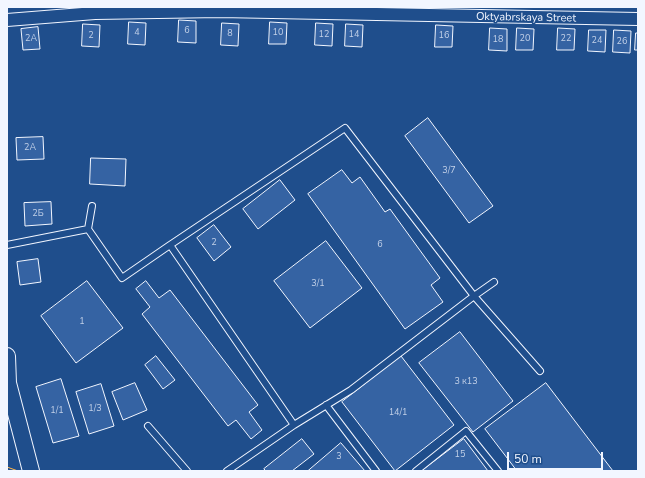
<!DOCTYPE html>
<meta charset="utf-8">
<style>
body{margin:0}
#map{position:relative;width:645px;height:478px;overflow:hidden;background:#1f4e8c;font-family:"Nunito Sans",sans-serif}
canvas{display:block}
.frame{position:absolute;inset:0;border:8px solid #f2f6ff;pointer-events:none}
.scale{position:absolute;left:507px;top:452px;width:96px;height:18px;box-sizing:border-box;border:2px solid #f2f6ff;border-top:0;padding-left:5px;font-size:12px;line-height:14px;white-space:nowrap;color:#f2f6ff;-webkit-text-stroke:3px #1f4e8c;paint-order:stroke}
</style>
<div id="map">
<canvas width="645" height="478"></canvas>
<div class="frame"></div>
<div class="scale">50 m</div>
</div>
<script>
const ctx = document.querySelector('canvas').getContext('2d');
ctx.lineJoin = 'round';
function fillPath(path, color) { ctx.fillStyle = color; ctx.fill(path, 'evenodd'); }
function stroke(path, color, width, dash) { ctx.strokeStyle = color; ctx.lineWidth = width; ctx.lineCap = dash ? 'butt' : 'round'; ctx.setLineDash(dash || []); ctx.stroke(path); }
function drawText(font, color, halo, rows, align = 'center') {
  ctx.font = font + ' "Nunito Sans",sans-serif'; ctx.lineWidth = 3; ctx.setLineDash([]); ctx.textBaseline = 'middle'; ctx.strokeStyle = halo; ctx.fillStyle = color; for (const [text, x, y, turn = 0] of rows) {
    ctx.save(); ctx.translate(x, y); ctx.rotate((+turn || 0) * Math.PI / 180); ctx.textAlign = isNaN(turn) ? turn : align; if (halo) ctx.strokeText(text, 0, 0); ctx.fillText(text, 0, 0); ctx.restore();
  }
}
const building = new Path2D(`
 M179,20L196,21V43L178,42Z
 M129,22L146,23L145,45L128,44Z
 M270,22L287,23L286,44H269Z
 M222,23L239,24L238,46L221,45Z
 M316,23L333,24L332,46L315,45Z
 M83,24L100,25L99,47L82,46Z
 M346,24L363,25L362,47L345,46Z
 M436,25L453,26L452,47H435Z
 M38,27L40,49L23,50L21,29Z
 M490,28L507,29V51L489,50Z
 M517,28L534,29L533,50H516Z
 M558,28L575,29L574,50H557Z
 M589,30H606L605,52L588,51Z
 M614,30L631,31L630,53L613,52Z
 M636,33H638V50H635Z
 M428,118L493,206L469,223L405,136Z
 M43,137L44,159L17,160L16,138Z
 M91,158L126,159L125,186L90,184Z
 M342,170L352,183L360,177L385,212L390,209L440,278L431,285L443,302L405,329L308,194Z
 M280,180L295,200L258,229L243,209Z
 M51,202L52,224L25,226L24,203Z
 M214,225L231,247L214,261L197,238Z
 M326,241L362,288L310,328L274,281Z
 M38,259L41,282L20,285L17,262Z
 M87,281L123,328L76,363L41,316Z
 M146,281L159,298L170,290L258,405L249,412L262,430L251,439L236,420L228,426L142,314L150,307L136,289Z
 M460,332L513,401L473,432L419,363Z
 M156,356L175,380L163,389L145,365Z
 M401,356L454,425L395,471L342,402Z
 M61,379L79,436L53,443L36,387Z
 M135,383L147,410L123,420L112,392Z
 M546,383L613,471H517L485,429Z
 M101,384L114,426L89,434L76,392Z
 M302,439L314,454L292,471H266L264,469Z
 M464,439L488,471H424L423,470Z
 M341,443L365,471H308Z`);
fillPath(building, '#3563a3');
stroke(building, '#f2f6ff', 1);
const lane = new Path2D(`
 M88,229L92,206
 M7,245L88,229L122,278L170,245L294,425
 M170,245L345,128L474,296L540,371
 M326,405L376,471
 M148,426L187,471
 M227,471L294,425L351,390L474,296L494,282
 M416,471L466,431L498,471`);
const street = new Path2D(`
 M7,20L95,13L220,11L638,19`);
const secondary = new Path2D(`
 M7,356L8,383L31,471`);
stroke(lane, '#f2f6ff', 8);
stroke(street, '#f2f6ff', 14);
stroke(secondary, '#f2f6ff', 18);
stroke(lane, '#1f4e8c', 6);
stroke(street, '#1f4e8c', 12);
stroke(secondary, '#1f4e8c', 16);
stroke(new Path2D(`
 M7,467L18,471`), '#ffb74d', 1, [14, 3, 2, 3]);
drawText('9px', '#c3d1e8', null, [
 ["6",187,31],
 ["4",137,33],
 ["10",278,33],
 ["8",230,34],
 ["12",324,35],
 ["14",354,35],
 ["2",91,36],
 ["16",444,36],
 ["2А",31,39],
 ["20",525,39],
 ["22",566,39],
 ["18",498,40],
 ["24",597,41],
 ["26",622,42],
 ["2А",30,148],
 ["3/7",449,171],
 ["2Б",38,214],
 ["2",214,243],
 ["6",380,245],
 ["3/1",318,284],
 ["1",82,322],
 ["3 к13",466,382],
 ["1/3",95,409],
 ["1/1",57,411],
 ["14/1",398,413],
 ["15",460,455],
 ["3",339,457]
]);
drawText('11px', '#f2f6ff', '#1f4e8c', [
 ["Oktyabrskaya Street",526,18,1]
]);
</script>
